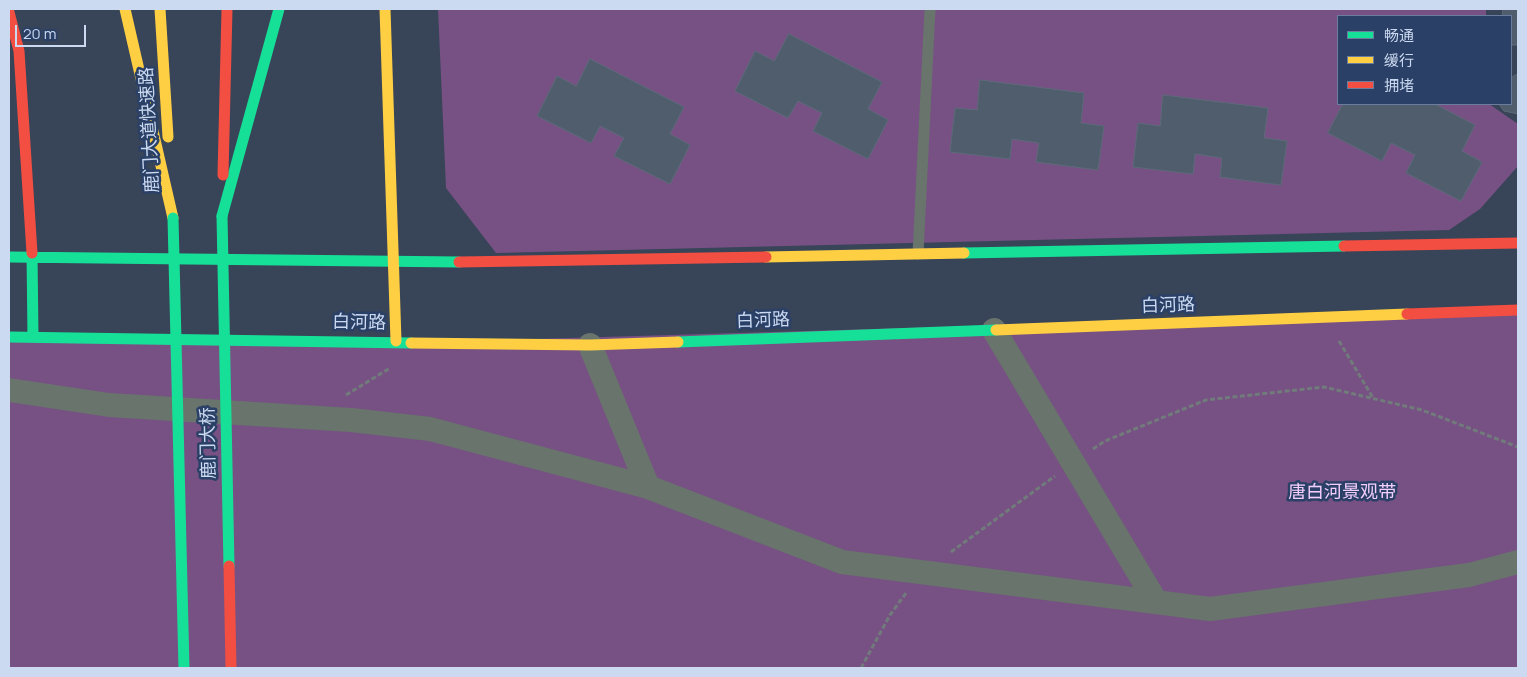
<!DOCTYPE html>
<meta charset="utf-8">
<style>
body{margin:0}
#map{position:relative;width:1527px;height:677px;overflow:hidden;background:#384458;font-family:Manrope,"Noto Sans SC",sans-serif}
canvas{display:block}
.frame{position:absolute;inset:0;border:10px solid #cbd9f1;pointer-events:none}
.legend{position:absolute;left:1337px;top:15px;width:175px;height:90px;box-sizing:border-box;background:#2a4066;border:1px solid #6a7d9e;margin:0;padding:6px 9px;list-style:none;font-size:15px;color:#cbd9f1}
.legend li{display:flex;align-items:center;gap:10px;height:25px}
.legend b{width:25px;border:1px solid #6a7d9e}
.scale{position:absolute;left:15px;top:25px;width:71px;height:22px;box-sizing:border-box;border:2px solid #cbd9f1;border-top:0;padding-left:6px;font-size:15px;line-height:18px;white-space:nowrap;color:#cbd9f1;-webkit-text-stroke:4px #2a4066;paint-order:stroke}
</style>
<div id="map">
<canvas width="1527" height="677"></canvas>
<div class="frame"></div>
<ul class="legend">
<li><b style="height:6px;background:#16e098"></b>畅通</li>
<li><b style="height:6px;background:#ffcf43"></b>缓行</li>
<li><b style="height:6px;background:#f24e42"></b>拥堵</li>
</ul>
<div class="scale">20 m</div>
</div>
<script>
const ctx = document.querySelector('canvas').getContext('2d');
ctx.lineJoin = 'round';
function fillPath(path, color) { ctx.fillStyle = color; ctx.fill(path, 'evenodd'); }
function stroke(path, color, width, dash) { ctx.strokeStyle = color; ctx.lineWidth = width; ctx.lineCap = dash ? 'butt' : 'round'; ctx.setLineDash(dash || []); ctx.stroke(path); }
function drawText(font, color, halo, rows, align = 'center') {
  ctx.font = font + ' Manrope,"Noto Sans SC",sans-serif'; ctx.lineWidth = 5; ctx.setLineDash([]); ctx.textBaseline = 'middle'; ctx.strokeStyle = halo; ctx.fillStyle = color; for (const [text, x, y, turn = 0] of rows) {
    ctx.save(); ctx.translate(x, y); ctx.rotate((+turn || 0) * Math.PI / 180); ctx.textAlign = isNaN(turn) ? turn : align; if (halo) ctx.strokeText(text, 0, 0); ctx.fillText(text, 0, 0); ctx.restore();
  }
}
fillPath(new Path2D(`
 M438,9H1486V16H1338V104H1489L1518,124V166L1480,209L1449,230L496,253L446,188Z
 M1518,310V668H9V337L433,342Z`), '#775183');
const building = new Path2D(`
 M1503,9H1518V45H1511V16H1503Z
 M789,34L882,82L868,109L888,120L868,159L813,131L822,113L798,101L788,118L735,91L755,51L774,61Z
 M590,59L684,107L670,134L690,145L670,184L614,156L624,138L600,126L591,143L537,116L557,76L576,86Z
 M1518,74V114L1504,111L1499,104H1511V78Z
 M980,80L1084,93L1081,123L1104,126L1098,170L1036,162L1039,143L1012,139L1010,159L950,152L955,108L977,110Z
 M1163,95L1268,108L1264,138L1287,141L1281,185L1220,177L1222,158L1195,154L1193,174L1133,167L1138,123L1160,126Z
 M1343,104H1435L1475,125L1462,151L1482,162L1461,201L1406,173L1415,155L1391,143L1382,161L1328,133Z`);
fillPath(building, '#4f5d6d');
stroke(building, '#5c6a7a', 1);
stroke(new Path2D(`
 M1339,341L1373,398
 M346,395L390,368
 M1093,449L1105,441L1206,400L1324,387L1422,410L1518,447
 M951,552L1055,476
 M861,668L890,615L906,593`), '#717b7b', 3, [5, 2.5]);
stroke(new Path2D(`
 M918,254L930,9`), '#68746c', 11);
stroke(new Path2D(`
 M994,330L1156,602
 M590,345L648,487L842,562L1210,609L1469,575L1518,562
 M9,390L109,405L351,420L430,429L648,487`), '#68746c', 24);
stroke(new Path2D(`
 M222,216L279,9
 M32,253L33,337
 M964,253L1344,246
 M9,257L459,262
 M9,337L411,343
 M678,342L996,330`), '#16e098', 11);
stroke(new Path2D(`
 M125,9L173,218
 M160,9L168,137
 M385,9L396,341
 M766,257L964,253
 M996,330L1407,314
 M411,343L590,345L678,342`), '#ffcf43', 11);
stroke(new Path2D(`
 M9,12L19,51L32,253
 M223,175L227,9
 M1344,246L1518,243
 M459,262L766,257
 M1407,314L1518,310`), '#f24e42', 11);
stroke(new Path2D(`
 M222,216L229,566
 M173,218L184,668`), '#16e098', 11);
stroke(new Path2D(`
 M229,566L231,668`), '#f24e42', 11);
drawText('18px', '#cbd9f1', '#2a4066', [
 ["鹿门大道快速路",150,130,-93],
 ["白河路",1168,306,-2],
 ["白河路",763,321,-2],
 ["白河路",359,323,1],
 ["鹿门大桥",209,443,-91]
]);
drawText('18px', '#f3cdfb', '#2a4066', [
 ["唐白河景观带",1342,493]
]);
</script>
